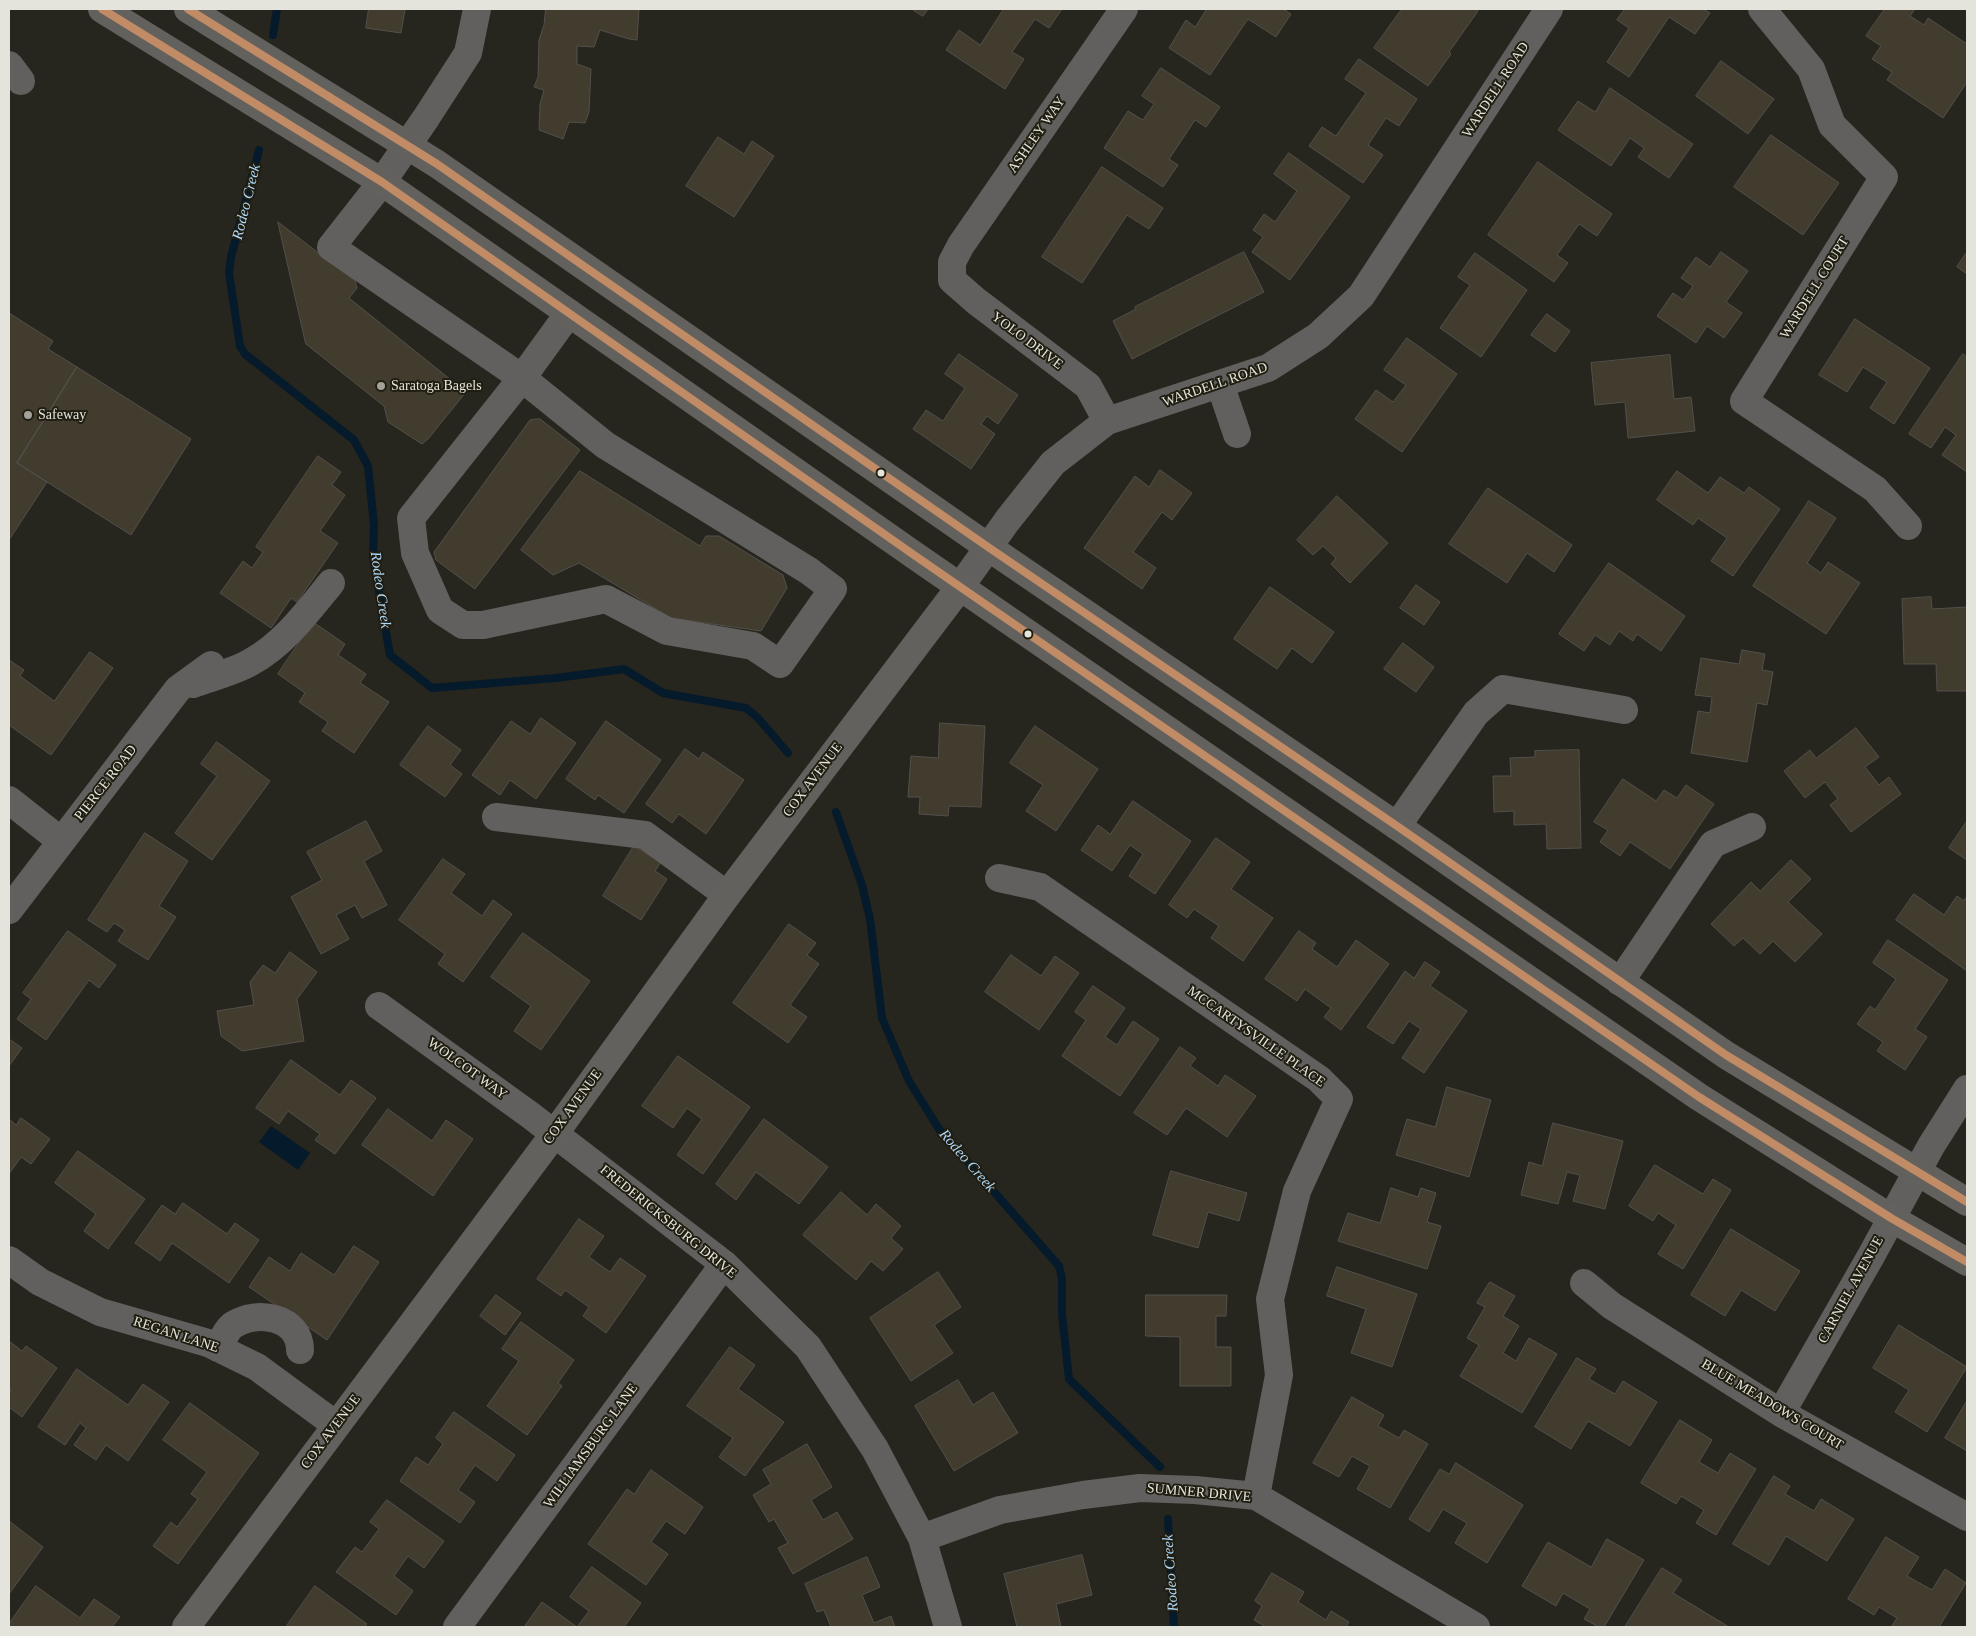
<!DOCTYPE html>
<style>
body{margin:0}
#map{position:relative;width:1976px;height:1636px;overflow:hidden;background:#26251e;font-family:Georgia,serif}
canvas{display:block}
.frame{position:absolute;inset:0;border:10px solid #e5e4dc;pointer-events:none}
</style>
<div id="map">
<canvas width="1976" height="1636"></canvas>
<div class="frame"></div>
</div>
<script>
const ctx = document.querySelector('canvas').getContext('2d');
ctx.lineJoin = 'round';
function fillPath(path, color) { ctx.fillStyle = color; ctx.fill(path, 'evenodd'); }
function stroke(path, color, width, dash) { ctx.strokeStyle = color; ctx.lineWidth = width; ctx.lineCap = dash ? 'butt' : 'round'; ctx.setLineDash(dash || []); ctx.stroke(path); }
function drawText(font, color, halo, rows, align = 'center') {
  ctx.font = font + ' Georgia,serif'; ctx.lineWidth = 4; ctx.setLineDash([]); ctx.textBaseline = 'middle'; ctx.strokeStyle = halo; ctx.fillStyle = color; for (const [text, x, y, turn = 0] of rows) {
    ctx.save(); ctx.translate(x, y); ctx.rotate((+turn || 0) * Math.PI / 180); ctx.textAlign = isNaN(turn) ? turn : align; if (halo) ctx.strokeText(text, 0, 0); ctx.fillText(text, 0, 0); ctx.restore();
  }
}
fillPath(new Path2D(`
 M271,1126L310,1153L298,1170L259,1142Z`), '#051a2a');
stroke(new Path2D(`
 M273,35L277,9
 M259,150L231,257L229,273L240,346L245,354L354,440L368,466L374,525L373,557L390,655L432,688L556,678L624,669L663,693L746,708L758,718L788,753
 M836,812L862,885L870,919L882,1018L909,1081L939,1129L1059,1266L1062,1279V1314L1069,1379L1160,1467
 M1168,1519L1174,1627`), '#051a2a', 8);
const building = new Path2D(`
 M369,9H405L401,33L366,28Z
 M546,9H639L637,40L629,39L600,30L594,47L577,46V64L591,69L589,112L585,123L569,122L563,139L539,130L540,104L544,90L534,87L538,77L539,40L544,25Z
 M912,9H928L923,16Z
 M1004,9H1062L1049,28L1035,19L1012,52L1024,59L1005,89L946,50L959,30L980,45Z
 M1207,9H1283L1291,14L1276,37L1248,19L1210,75L1169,48L1186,20L1195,27Z
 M1402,9H1475L1478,11L1449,52L1451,54L1428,86L1374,48Z
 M1625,9H1703L1710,13L1695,34L1669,17L1629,77L1607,62L1629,28L1617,20Z
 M1885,9H1915L1910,16L1924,25L1928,18L1967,44V82L1943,118L1887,80L1892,72L1872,59L1881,46L1866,36Z
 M1359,59L1417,99L1399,126L1386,118L1368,145L1383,155L1363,183L1309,146L1322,127L1336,136L1366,93L1345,79Z
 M1721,61L1774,99L1748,134L1696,96Z
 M1161,68L1220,107L1206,127L1195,120L1169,159L1178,165L1163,187L1104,148L1128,111L1143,120L1154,104L1142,96Z
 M1610,88L1693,144L1669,178L1638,157L1644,148L1630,138L1611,166L1558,130L1578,101L1595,112Z
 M1771,135L1839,183L1803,235L1734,187Z
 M718,137L744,154L752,141L774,156L734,217L686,186Z
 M1289,153L1350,197L1290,280L1252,252L1263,237L1253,230L1264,214L1275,222L1297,191L1274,174Z
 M1538,162L1612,214L1597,236L1579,224L1557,255L1568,263L1554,282L1488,235Z
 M1102,167L1163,208L1149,229L1127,215L1082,283L1042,257Z
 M278,222L355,281L357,288L349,298L466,392L428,439L422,444L388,422L384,406L306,344Z
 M1244,252L1264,292L1132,359L1113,321L1136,309L1135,307Z
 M1721,252L1748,271L1726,302L1742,313L1724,338L1707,326L1696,343L1657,316L1673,293L1683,300L1693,286L1681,278L1696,257L1710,267Z
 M1967,252V274L1957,267Z
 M1475,253L1527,290L1481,357L1440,328L1470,285L1458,277Z
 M9,313L53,341L48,349L77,367L17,463L47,482L9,540Z
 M1547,314L1570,331L1555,352L1531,335Z
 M1855,319L1930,368L1894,424L1870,408L1887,382L1863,367L1847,392L1819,375Z
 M1407,338L1457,374L1402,452L1355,419L1376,390L1393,402L1406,385L1384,370Z
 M959,354L1018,395L998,424L987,416L981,424L995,434L971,469L913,429L926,410L943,421L965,388L945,374Z
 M1963,354L1967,357V472L1942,455L1956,435L1945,427L1931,448L1909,434Z
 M1670,355L1674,399L1691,397L1695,431L1628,438L1625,402L1595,405L1591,363Z
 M77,367L191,439L131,535L17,463Z
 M540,419L580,450L475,589L436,560L434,552L530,420Z
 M318,456L341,472L332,485L345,495L320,531L338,543L297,602L291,598L271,628L220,593L243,561L252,568L263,552L256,547Z
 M1160,470L1192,493L1172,520L1162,512L1133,552L1156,568L1142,589L1084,548L1135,476L1149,487Z
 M580,471L700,546L706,536H719L783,575L787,588L761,631L671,618L579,563L553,575L521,550Z
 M1677,471L1708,493L1720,477L1744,493L1749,487L1780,509L1733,576L1711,561L1727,538L1698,518L1693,525L1657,500Z
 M1488,488L1572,545L1554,572L1527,553L1507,583L1449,544Z
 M1337,496L1388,543L1350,583L1331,564L1336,558L1323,546L1313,555L1297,540Z
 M1809,501L1836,518L1807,563L1821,573L1828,562L1860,583L1826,634L1753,586Z
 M1609,563L1685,616L1661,651L1637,634L1633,641L1619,631L1610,645L1595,635L1584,651L1559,634Z
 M1416,585L1440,602L1424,625L1400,608Z
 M1270,587L1334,632L1312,663L1292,648L1277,669L1234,639Z
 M1931,597L1932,609L1967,607V691H1937L1936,664H1904L1902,599Z
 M313,622L345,644L338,655L366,674L360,683L389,702L354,753L322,731L328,722L299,702L305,693L278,674Z
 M1403,643L1434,667L1416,692L1384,669Z
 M1742,650L1765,654L1762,670L1773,672L1767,705L1757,703L1747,762L1691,753L1698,711L1710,713L1712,697L1695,695L1701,658L1739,664Z
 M90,652L113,668L51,755L9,725V660L24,670L20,676L54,701Z
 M541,718L576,743L536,799L510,780L500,795L472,775L511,721L530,734Z
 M606,721L661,760L624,813L598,795L595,800L566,779Z
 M940,723L985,726L981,807L949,806L948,816L919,814L920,797H908L911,756L938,758Z
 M428,726L461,750L450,765L462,774L445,797L400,765Z
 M1035,726L1098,769L1056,831L1026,811L1043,785L1010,763Z
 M1856,728L1879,757L1865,767L1879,785L1889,777L1901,794L1851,832L1830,805L1838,799L1825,782L1805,798L1784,771L1810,750L1816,758Z
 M217,742L270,781L212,860L175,833L217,776L201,764Z
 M685,749L699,759L703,752L744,780L706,834L679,814L672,823L646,804Z
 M1579,750L1581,848L1547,849L1546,824L1514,825V811L1494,812L1493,776H1511L1510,758L1535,757V751Z
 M1623,779L1656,801L1664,790L1677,798L1686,785L1714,804L1670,869L1630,842L1620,856L1600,842L1608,830L1594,822Z
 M1133,801L1191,841L1155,894L1129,876L1143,854L1130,845L1112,871L1081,850L1098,825L1110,834Z
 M366,821L382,851L364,861L387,905L362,918L355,905L336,915L349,939L321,954L291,897L322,880L307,852Z
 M1967,821V860L1949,848Z
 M145,833L188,861L159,906L176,917L148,960L118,941L125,930L114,923L107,932L88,920Z
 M1216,838L1250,862L1231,889L1273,918L1243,961L1211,938L1219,926L1194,909L1187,918L1169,905Z
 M634,846L661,862L655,871L667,879L641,920L603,896Z
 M443,859L465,874L451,893L482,916L493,900L512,914L463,982L438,964L445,954L399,920Z
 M1791,860L1811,879L1788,902L1822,934L1795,962L1773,941L1760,954L1743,938L1734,946L1711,924L1751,882L1760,891Z
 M1914,894L1944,915L1957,896L1964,901L1967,896V971L1896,920Z
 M789,924L816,943L807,955L819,964L790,1005L807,1017L788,1043L733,1003Z
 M68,931L116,965L99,988L89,980L46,1040L17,1019L31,999L23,993Z
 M1299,931L1316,943L1312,949L1337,967L1356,940L1389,964L1341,1030L1324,1017L1331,1008L1305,989L1297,1001L1265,979Z
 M523,933L590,981L541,1050L514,1031L531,1006L491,977Z
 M1888,940L1948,980L1915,1029L1927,1037L1905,1070L1877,1051L1883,1042L1857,1024L1870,1006L1875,1010L1896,979L1873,963Z
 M290,952L317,972L297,999L304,1041L242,1051L221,1036L217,1011L254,1005L250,982L263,965L275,973Z
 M1011,955L1041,976L1055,956L1079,973L1039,1030L985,992Z
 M1425,962L1440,972L1430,986L1467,1011L1424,1073L1402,1058L1421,1029L1409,1021L1393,1044L1367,1027L1405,971L1414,978Z
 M1093,986L1125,1008L1105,1037L1117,1045L1133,1021L1159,1039L1120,1096L1062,1056L1086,1020L1075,1012Z
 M9,1039L22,1048L9,1066Z
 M1180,1047L1196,1058L1190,1066L1218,1086L1225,1075L1256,1096L1227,1137L1186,1108L1167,1135L1134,1113Z
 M678,1056L750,1107L703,1174L677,1155L702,1119L687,1108L673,1128L642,1106Z
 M291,1060L340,1095L351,1080L376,1098L335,1154L315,1140L320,1134L288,1111L279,1124L256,1108Z
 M1447,1087L1491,1100L1469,1177L1396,1155L1407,1119L1435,1127Z
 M388,1109L432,1141L446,1120L473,1139L433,1196L362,1145Z
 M21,1118L50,1139L31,1164L21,1157L9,1174V1119L16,1125Z
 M764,1119L828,1167L799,1204L756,1172L736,1200L716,1184Z
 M1553,1123L1623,1141L1605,1209L1573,1201L1580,1175L1567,1172L1558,1204L1521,1195L1529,1162L1542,1166Z
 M78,1151L145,1199L108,1249L84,1231L96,1214L55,1183Z
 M1655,1165L1703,1194L1713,1179L1731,1190L1683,1269L1658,1254L1676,1225L1658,1213L1653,1221L1629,1206Z
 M1171,1171L1247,1193L1239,1221L1208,1212L1198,1248L1153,1235Z
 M1391,1188L1418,1197L1421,1188L1436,1193L1427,1222L1441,1226L1427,1269L1338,1241L1348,1213L1380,1223Z
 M841,1192L867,1215L876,1204L901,1226L891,1238L903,1249L883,1271L871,1261L856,1280L803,1235Z
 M183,1203L227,1234L235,1223L259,1240L229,1283L172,1243L160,1261L135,1243L162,1205L175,1214Z
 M579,1219L604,1236L589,1257L610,1272L620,1258L646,1276L606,1333L583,1316L589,1307L565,1290L561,1296L537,1279Z
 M1731,1229L1800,1271L1775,1311L1741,1290L1725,1316L1691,1295Z
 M354,1246L379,1262L327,1340L249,1287L269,1257L290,1271L301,1253L334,1275Z
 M1337,1267L1417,1294L1392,1367L1351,1353L1366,1309L1327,1296Z
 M938,1272L961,1307L934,1325L953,1353L911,1381L870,1318Z
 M1490,1282L1515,1296L1503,1316L1519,1326L1503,1353L1516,1361L1529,1338L1557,1354L1522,1413L1460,1376L1479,1345L1467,1338L1485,1307L1477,1303Z
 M496,1295L521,1313L505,1335L480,1316Z
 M1146,1295H1227L1226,1316H1216V1347H1231V1386H1180V1337L1146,1336Z
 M521,1322L574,1360L558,1383L562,1386L527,1435L487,1406L519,1361L502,1349Z
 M1899,1325L1967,1367L1927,1432L1895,1412L1909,1390L1873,1368Z
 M9,1341L22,1351L26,1346L57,1368L22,1417L9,1407V1393L11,1390L9,1388Z
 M730,1347L755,1365L738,1389L784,1422L745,1476L719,1457L733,1438L687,1406Z
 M1577,1358L1596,1369L1589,1379L1615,1394L1623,1381L1657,1402L1630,1446L1588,1421L1571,1449L1535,1427Z
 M77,1369L128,1405L143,1384L169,1402L128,1461L106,1445L96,1460L74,1445L86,1428L80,1423L65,1445L38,1427Z
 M958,1380L973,1405L993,1392L1018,1433L954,1471L915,1406Z
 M1352,1397L1384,1415L1378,1426L1399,1438L1404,1430L1428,1444L1390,1508L1357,1489L1370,1466L1352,1456L1339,1477L1313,1463Z
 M1967,1401V1451L1945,1438Z
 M190,1403L259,1453L178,1564L153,1546L171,1522L177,1527L198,1499L191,1494L207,1472L163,1440Z
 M454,1412L515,1455L497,1481L475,1465L458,1490L475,1502L460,1523L400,1481L416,1457L428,1465L443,1444L436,1438Z
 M1680,1420L1712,1440L1699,1462L1718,1473L1730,1453L1756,1469L1716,1535L1696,1523L1704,1510L1681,1496L1676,1504L1641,1483Z
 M807,1444L832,1487L811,1500L823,1520L837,1512L853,1539L793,1574L778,1548L788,1543L774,1519L769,1522L753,1495L771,1484L763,1470Z
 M1456,1463L1523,1505L1487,1563L1455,1543L1467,1523L1443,1509L1429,1532L1409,1519L1440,1469L1449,1474Z
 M651,1470L703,1507L685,1534L666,1521L651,1542L668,1554L646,1585L588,1544L627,1489L634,1494Z
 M1774,1476L1790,1486L1785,1494L1814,1511L1821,1499L1854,1519L1827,1561L1786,1536L1769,1565L1733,1544Z
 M387,1500L444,1541L424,1568L408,1556L394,1576L413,1591L396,1615L336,1572L355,1547L362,1552L379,1529L370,1522Z
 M9,1521L43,1547L9,1594Z
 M1886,1537L1919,1557L1907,1576L1932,1590L1945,1569L1966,1583L1939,1627H1891L1897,1618L1879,1607L1874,1615L1848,1599Z
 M1607,1539L1644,1560L1604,1627H1599L1584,1619L1590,1609L1563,1593L1556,1606L1522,1586L1548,1542L1591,1567Z
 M1082,1555L1092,1595L1056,1604L1061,1627H1017L1004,1574Z
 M867,1557L880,1587L862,1595L874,1623L891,1616L895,1627H831L824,1610L817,1612L805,1584Z
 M592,1567L641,1603L624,1627H524L542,1602L577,1627L589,1611L570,1597Z
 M1662,1568L1682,1580L1673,1593L1729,1627H1625Z
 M1272,1573L1304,1592L1298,1602L1326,1620L1331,1611L1349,1622L1346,1627H1266L1254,1620L1262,1606L1255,1601Z
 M36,1586L80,1618L94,1599L120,1617L112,1627H9V1624Z
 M315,1586L367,1624L364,1627H286Z`);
fillPath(building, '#423c2f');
stroke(building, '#52504b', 1);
stroke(new Path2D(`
 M477,9L468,53L426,118L382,182L331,247L522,378L605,445L809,571L833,589L780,664L753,646L667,631L606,599L483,625H463L440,610L415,553L411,518L522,378L569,313
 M1762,9L1811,69L1832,125L1884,177L1744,401L1875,489L1908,526
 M9,65L21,81
 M1220,384L1237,434
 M1107,421L1088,386L976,301L952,280V262L961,245L1124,9
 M960,587L1007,521L1053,463L1107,421L1268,368L1318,336L1361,296L1549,9
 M193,684C212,677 234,672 251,662C284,644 308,611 331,583
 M9,800L61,841
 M496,817L645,835L727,895
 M1397,826L1476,713L1503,689L1624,710
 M999,878L1040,887L1319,1079L1339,1099L1297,1191L1270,1299L1279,1375L1256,1496
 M9,910L178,689L211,665
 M1620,982L1713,844L1752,827
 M379,1006L530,1115L724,1264L808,1347L875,1449L922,1538L948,1627
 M9,1260L40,1282L100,1312L208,1343L257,1367L336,1425
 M1584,1283L1612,1306L1781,1413L1967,1517
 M218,1348C222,1341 227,1329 233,1325C257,1309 300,1317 300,1350
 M1781,1413L1871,1256L1931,1146L1967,1089
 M922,1538L1000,1510L1083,1495L1140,1488L1195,1490L1256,1496L1476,1627
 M457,1627L724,1264`), '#62605e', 28);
stroke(new Path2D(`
 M102,9L382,182L914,555L1699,1097L1891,1218L1967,1262
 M188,9L437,164L988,547L1397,826L1726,1055L1967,1202
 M186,1627L555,1133L727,895L960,587`), '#62615e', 28);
stroke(new Path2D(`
 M102,9L382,182L914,555L1699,1097L1891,1218L1967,1262
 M188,9L437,164L988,547L1397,826L1726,1055L1967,1202`), '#c18c65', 8);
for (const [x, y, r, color] of [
 [381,386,5,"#a2a19a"],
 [28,415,5,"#a2a19a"],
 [881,473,4.5,"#e5e4dc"],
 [1028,634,4.5,"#e5e4dc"]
]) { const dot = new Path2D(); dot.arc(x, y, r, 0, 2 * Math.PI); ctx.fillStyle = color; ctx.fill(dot); stroke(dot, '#201d11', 2); }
drawText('14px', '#e5e4dc', '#201d11', [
 ["WARDELL ROAD",1496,90,-57],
 ["ASHLEY WAY",1037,135,-55],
 ["WARDELL COURT",1815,288,-58],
 ["YOLO DRIVE",1027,341,37],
 ["WARDELL ROAD",1215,385,-19],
 ["COX AVENUE",813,780,-53],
 ["PIERCE ROAD",106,783,-52],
 ["MCCARTYSVILLE PLACE",1256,1037,35],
 ["WOLCOT WAY",467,1069,36],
 ["COX AVENUE",573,1107,-54],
 ["FREDERICKSBURG DRIVE",668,1222,39],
 ["CARNIEL AVENUE",1851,1290,-61],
 ["REGAN LANE",176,1335,18],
 ["BLUE MEADOWS COURT",1772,1405,31],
 ["COX AVENUE",331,1432,-53],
 ["WILLIAMSBURG LANE",591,1446,-54],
 ["SUMNER DRIVE",1199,1493,5]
]);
drawText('14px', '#e5e4dc', '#201d11', [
 ["Saratoga Bagels",391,386],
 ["Safeway",38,415]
], 'left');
drawText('italic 15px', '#afd9fa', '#201d11', [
 ["Rodeo Creek",247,202,-76],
 ["Rodeo Creek",380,590,82],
 ["Rodeo Creek",967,1161,49],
 ["Rodeo Creek",1171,1573,-94]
]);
</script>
